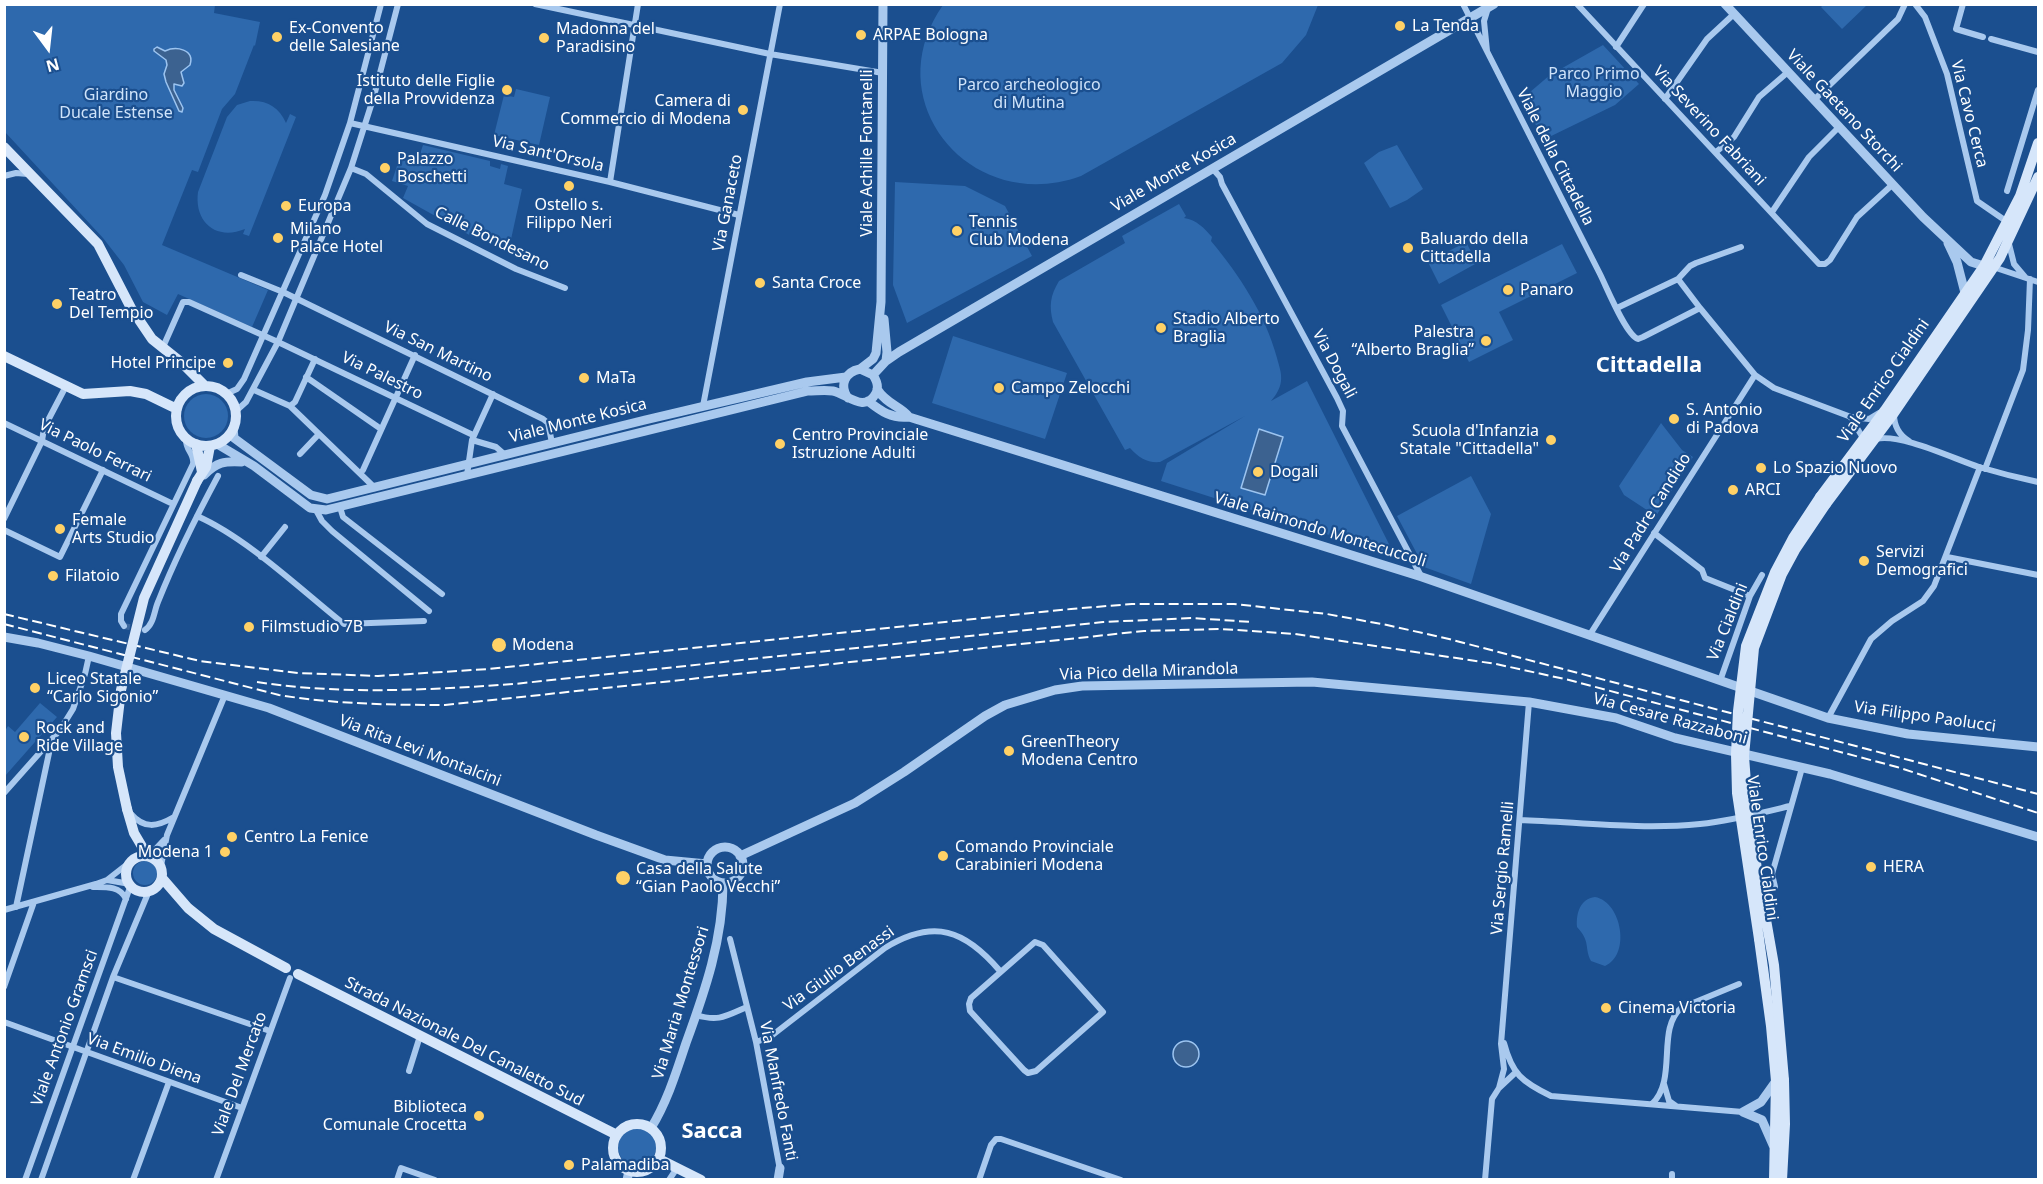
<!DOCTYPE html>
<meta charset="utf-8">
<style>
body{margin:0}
#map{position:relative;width:2043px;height:1184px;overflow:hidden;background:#1b4f8f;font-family:"Noto Sans",sans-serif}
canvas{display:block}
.frame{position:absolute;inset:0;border:6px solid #fff;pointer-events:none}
.north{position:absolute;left:18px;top:18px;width:60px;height:60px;-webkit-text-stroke:4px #1b4f8f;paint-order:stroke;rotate:165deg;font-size:16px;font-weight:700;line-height:24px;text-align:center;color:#fff}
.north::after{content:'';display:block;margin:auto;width:21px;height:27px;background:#fff;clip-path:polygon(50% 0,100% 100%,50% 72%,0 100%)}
</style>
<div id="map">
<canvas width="2043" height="1184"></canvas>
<div class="frame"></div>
<div class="north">N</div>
</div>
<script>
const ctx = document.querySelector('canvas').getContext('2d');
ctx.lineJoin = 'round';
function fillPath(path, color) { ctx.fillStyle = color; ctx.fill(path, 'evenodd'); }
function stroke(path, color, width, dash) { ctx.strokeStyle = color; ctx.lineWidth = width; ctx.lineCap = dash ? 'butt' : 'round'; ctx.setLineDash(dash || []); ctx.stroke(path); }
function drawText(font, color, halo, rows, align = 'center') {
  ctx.font = font + ' "Noto Sans",sans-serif'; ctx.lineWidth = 4.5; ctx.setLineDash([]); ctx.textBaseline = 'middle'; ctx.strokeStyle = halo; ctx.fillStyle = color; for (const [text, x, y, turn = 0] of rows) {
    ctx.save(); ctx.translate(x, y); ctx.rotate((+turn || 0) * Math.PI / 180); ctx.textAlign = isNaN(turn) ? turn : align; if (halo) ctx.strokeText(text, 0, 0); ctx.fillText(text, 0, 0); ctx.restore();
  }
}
fillPath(new Path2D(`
 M4,5H215L214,13L260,22L255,46L254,45L235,94L222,109L198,172L192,170L162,245L268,290L252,327L178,294L167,315L143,302L124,265L103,238L5,132Z
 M943,5V4L1318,5L1306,35L1282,63L1081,176C972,216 875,102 943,5Z
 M1823,5V4L1867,5L1842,29L1821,7Z
 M1603,45L1639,84L1615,105L1543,140L1523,98L1550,75Z
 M516,89L550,97L539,145L494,135L504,95L514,97Z
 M250,101C267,100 279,107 286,123L290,114L296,117L249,236L243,234L245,229C216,241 194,222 198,192L227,117L237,105Z
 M423,145L490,161V166L500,169L501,164L508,166L504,184L522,189L510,244L477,228L473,237L403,198L408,186L392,181L401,154L418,160Z
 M1397,145L1423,189L1407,200L1390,208L1364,163L1379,152Z
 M895,182L965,186L1005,206L1032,256L907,323L893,285Z
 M1179,204L1186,216L1184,218C1197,220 1204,228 1212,237L1211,241C1240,276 1265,314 1277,358C1279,366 1282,373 1281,381C1280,389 1276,395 1271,401L1307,381L1395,556L1161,481L1167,463L1245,416L1160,462C1147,463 1139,458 1130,448L1125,450L1053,322C1049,306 1050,296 1059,281L1125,243L1122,236Z
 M1466,242L1477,263L1439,284L1428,262Z
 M1562,244L1577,273L1499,312L1513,340L1469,362L1464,352L1458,355L1453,345L1459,341L1441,305Z
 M953,336L1067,373L1045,439L932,403Z
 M184 416a22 22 0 1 1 44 0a22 22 0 1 1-44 0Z
 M1661,423L1682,450L1693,457L1656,516L1624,495L1619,486Z
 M1471,476L1491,514L1471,584L1424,567L1397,516Z
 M40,703L57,717L5,776V731L8,726L15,732Z
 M133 873a12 12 0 1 1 24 0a12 12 0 1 1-24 0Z
 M1595,897C1622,902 1631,955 1605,966L1591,961C1584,947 1591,942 1577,927C1576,913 1580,899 1595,897Z
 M618 1147a19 19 0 1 1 38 0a19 19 0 1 1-38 0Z`), '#2e69ad');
const water = new Path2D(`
 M157,47L165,51C176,46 195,49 190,65L181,72L184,83L182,86L174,84V90L183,108L182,112L179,111L166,82L164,74L167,65L166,60L154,51V49Z
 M1259,429L1283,437L1265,495L1241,488Z
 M1173 1054a13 13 0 1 1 26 0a13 13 0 1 1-26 0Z`);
fillPath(water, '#3c6290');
stroke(water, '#9cc4f0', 1.5);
stroke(new Path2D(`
 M124,626L145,630`), '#3d69a0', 6, [6, 3]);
stroke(new Path2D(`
 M535,4L770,54L883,73
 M1463,4L1600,274C1607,288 1626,335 1638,339L1643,337L1700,308L1678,279L1617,308
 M1577,4L1819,264H1825L1830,260L1857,217L1892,185
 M1915,4L1925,17L1947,74L1977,201L2006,221
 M1963,4L1956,29L1983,37
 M1991,39L2038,52
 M1616,47L1644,4
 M1487,51L1484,21L1488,8
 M1665,99L1707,39L1734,14
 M1814,100L1898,19L1905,4
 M350,123L610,182L739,215
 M1716,152L1734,137L1759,97L1788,72
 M351,168L366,174L427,224L516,269L565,288
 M1212,168L1220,177L1222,184L1337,398L1343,411L1342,426L1421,576
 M4,176L16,173L28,174
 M610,182L638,4
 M2007,191L2038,90
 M1772,212L1809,157L1839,127
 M2009,244L2014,264L2025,277
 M1993,267L2038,282
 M241,275L283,292L543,419L548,423L552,443
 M1678,279L1690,266L1696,263L1741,247
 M1700,308L1755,375L1774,388L1851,417L1869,419L1879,413
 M163,347L183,302H189L278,342L473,435
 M306,377L381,429
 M254,390L290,406L375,488
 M226,394L237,389L244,379L325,195L350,123L381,4
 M290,406L295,402L315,359
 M703,406L780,4
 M236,411L246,402L278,342L351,168L374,96L398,4
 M1894,414C1894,426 1899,435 1909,441
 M1851,418L1863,438
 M4,423L173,504
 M1876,439C1901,433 1954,459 1979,467C1999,473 2019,478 2038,482
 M472,440L496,447L504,454
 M300,454L319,434
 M1985,469L2023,370L2028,330L2030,279
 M363,470L415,355
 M467,475L472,440L493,394
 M340,507L343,517L442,594
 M316,510L322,521L332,531L429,611
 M197,516C247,538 300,589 344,624L424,621
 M4,519L42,441L44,428L66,386
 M4,530L60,557L103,470
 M1654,533L1702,570L1705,578L1750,596
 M261,557L285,527
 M1947,557L2038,575
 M124,626L121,621V614L193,464C195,454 185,450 186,439
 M145,630C154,624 154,611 158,602C175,559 196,517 218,476
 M1589,636L1755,375
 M1720,681L1750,596L1762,575
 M1828,718L1871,639L1892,621L1923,601L1934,586L1980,467
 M4,793L60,730L73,709L85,674L89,656
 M131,814C144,829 157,827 174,817
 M1520,820C1579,822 1640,830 1700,824C1730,821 1761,813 1790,806
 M149,856L164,840
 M161,866L167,835L225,695
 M93,887C106,887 120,886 126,899
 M1775,887L1772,874L1802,768
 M16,907L52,739
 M4,910L96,884L107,880L130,862
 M730,939L756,1042L780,1170
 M1035,942L1043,945L1103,1012L1036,1071L1028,1073L1024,1070L970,1011L969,1004L971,998Z
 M113,977L270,1031
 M4,987L34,902
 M696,1015C719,1022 726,1016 747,1007
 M4,1022L242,1108
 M756,1042L770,1037L885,948C934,918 965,930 1000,971
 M1504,1043C1512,1074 1522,1082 1551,1096L1743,1112
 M409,1071L420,1036
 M1664,1084L1669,1101L1676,1106
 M1499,1088L1504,1069L1501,1044L1529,702
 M1652,1104C1678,1079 1656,1030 1681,1008L1739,984
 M25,1180L129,890L130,884L107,880
 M41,1180L113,977L149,891
 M133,1180L169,1082
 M216,1180L290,978
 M397,1180L401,1168L435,1180
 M669,1180L677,1168
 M979,1180L991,1145L996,1139H1001L1121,1180
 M1485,1180L1492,1099L1499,1088L1515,1073
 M1672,1180V1174`), '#a9c9ee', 6);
stroke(new Path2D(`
 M1725,4L1923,217L1971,262L1984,266
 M1948,243L1957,262L1965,293
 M884,319L887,352L886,361
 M860,369L873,359L876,353L881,302L883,4
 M873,375L886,361L899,352L1494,4
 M877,389C887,405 901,406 909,417
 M868,401C881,411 891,419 909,417L1422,577L1828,718L1908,734L2038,747
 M233,428L234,438L311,495L327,499L645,420L807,382L846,377
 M217,444L254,466L310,508L326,510L808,391C816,391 825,390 833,391C847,394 865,414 876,393C879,387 877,381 873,375L860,369C845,372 839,385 848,398
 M204,475C217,462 224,461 242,462
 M4,637L38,643L89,656L269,708L596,835L665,860L707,864
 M707 865a18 18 0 1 1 36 0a18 18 0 1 1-36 0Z
 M740,856L855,803L904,772L985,716L1005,705L1055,690L1082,686L1190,684L1312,682L1529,702L1616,718L1675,738L1830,774L2038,837
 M1743,1112L1762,1120L1773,1145
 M1743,1112L1761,1102L1776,1081
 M651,1128C667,1102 676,1073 686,1043C705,991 723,939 723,883
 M627,1180L629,1171
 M778,1180L780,1168`), '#a9c9ee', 9);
stroke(new Path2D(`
 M4,147L98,244L131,308L152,339L182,363L205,386
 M4,356L83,394L130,391L146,394L177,409
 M176 416a30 30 0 1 1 60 0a30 30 0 1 1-60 0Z
 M196,444L202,472
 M197,481L206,467L210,446
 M1820,497L1885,410L1984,266L2020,196L2038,143
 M1826,504L1894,413L2000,258L2038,177
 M127,809L134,833L147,855
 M126 874a18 18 0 1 1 36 0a18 18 0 1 1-36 0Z
 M162,878L188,908L214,929L286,968
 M1759,939L1771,1026L1776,1081L1774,1180
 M298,974L617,1135
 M613 1148a24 24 0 1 1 48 0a24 24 0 1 1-48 0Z
 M659,1159L701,1180
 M1782,1180L1785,1124L1784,1080`), '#d6e6fa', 10);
stroke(new Path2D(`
 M4,614L200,661L298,673L378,676L489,669L1071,609L1132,604H1234L1327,614L1387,625L1449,639L2038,794
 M4,624L279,695C334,704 390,705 445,705L1144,631L1221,629L1295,634L1496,664L1569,680L1897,767L2038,813
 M257,682C342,695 428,690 514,684L1103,622L1192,618L1252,622`), '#fff', 2, [10, 4.5]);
stroke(new Path2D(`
 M127,809L118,767L116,733L121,690L144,598L197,481
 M1759,939L1737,793L1736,754L1738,711L1746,646L1775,572L1793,538L1820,497
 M1784,1080L1774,965L1749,823L1744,756L1754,648L1782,574L1795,550L1826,504`), '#d6e6fa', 10);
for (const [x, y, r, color] of [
 [1400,26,6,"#ffd166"],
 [861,35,6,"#ffd166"],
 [277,37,6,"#ffd166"],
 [544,38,6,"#ffd166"],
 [507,90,6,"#ffd166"],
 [743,110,6,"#ffd166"],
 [385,168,6,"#ffd166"],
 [569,186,6,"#ffd166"],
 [286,206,6,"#ffd166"],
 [957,231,6,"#ffd166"],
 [278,238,6,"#ffd166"],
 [1408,248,6,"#ffd166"],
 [760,283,6,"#ffd166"],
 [1508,290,6,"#ffd166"],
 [57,304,6,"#ffd166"],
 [1161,328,6,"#ffd166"],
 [1486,341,6,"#ffd166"],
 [228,363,6,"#ffd166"],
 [584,378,6,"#ffd166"],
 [999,388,6,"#ffd166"],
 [1674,419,6,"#ffd166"],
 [1551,440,6,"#ffd166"],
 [780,444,6,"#ffd166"],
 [1761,468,6,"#ffd166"],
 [1258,472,6,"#ffd166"],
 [1733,490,6,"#ffd166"],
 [60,529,6,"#ffd166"],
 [1864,561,6,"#ffd166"],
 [53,576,6,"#ffd166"],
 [249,627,6,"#ffd166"],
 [499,645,8,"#ffd166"],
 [35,688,6,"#ffd166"],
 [24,737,6,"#ffd166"],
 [1009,751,6,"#ffd166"],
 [232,837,6,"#ffd166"],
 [225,852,6,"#ffd166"],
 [943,856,6,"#ffd166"],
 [1871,867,6,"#ffd166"],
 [623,878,8,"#ffd166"],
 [1606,1008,6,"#ffd166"],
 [479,1116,6,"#ffd166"],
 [569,1165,6,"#ffd166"]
]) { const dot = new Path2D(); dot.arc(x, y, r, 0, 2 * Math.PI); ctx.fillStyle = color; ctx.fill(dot); stroke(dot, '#1b4f8f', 2); }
drawText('16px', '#fff', '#1b4f8f', [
 ["La Tenda",1412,26],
 ["Ex-Convento",289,28],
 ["delle Salesiane",289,46],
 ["Madonna del",556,29],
 ["Paradisino",556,47],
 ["ARPAE Bologna",873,35],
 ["Istituto delle Figlie",495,81,"right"],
 ["della Provvidenza",495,99,"right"],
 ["Camera di",731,101,"right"],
 ["Commercio di Modena",731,119,"right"],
 ["Palazzo",397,159],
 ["Boschetti",397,177],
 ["Ostello s.",569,205,"center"],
 ["Filippo Neri",569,223,"center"],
 ["Europa",298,206],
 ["Tennis",969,222],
 ["Club Modena",969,240],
 ["Milano",290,229],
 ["Palace Hotel",290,247],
 ["Baluardo della",1420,239],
 ["Cittadella",1420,257],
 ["Santa Croce",772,283],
 ["Panaro",1520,290],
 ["Teatro",69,295],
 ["Del Tempio",69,313],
 ["Stadio Alberto",1173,319],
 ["Braglia",1173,337],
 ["Palestra",1474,332,"right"],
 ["“Alberto Braglia”",1474,350,"right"],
 ["Hotel Principe",216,363,"right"],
 ["MaTa",596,378],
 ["Campo Zelocchi",1011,388],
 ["S. Antonio",1686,410],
 ["di Padova",1686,428],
 ["Scuola d'Infanzia",1539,431,"right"],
 ["Statale \"Cittadella\"",1539,449,"right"],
 ["Centro Provinciale",792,435],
 ["Istruzione Adulti",792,453],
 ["Lo Spazio Nuovo",1773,468],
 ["Dogali",1270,472],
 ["ARCI",1745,490],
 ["Female",72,520],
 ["Arts Studio",72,538],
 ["Servizi",1876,552],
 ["Demografici",1876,570],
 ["Filatoio",65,576],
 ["Filmstudio 7B",261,627],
 ["Modena",512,645],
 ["Liceo Statale",47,679],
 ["“Carlo Sigonio”",47,697],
 ["Rock and",36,728],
 ["Ride Village",36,746],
 ["GreenTheory",1021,742],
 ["Modena Centro",1021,760],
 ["Centro La Fenice",244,837],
 ["Comando Provinciale",955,847],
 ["Carabinieri Modena",955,865],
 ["Modena 1",213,852,"right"],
 ["HERA",1883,867],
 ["Casa della Salute",636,869],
 ["“Gian Paolo Vecchi”",636,887],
 ["Cinema Victoria",1618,1008],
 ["Biblioteca",467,1107,"right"],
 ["Comunale Crocetta",467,1125,"right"],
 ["Palamadiba",581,1165]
], 'left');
drawText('16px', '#cfe3fa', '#1b4f8f', [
 ["Parco Primo",1594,74],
 ["Maggio",1594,92],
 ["Parco archeologico",1029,85],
 ["di Mutina",1029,103],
 ["Giardino",116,95],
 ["Ducale Estense",116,113]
]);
drawText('16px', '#fff', '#1b4f8f', [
 ["Viale Gaetano Storchi",1844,111,47],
 ["Via Cavo Cerca",1969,114,76],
 ["Via Severino Fabriani",1709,126,47],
 ["Viale Achille Fontanelli",867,153,-90],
 ["Via Sant'Orsola",548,154,13],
 ["Viale della Cittadella",1555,157,63],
 ["Viale Monte Kosica",1174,173,-30],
 ["Via Ganaceto",728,203,-79],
 ["Calle Bondesano",492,239,26],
 ["Via San Martino",438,352,26],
 ["Via Dogali",1334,364,62],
 ["Via Palestro",382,376,26],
 ["Viale Enrico Cialdini",1884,381,-55],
 ["Viale Monte Kosica",578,421,-14],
 ["Via Paolo Ferrari",95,451,26],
 ["Via Padre Candido",1651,513,-58],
 ["Viale Raimondo Montecuccoli",1320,530,17],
 ["Via Cialdini",1728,622,-68],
 ["Via Pico della Mirandola",1149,672,-2],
 ["Via Filippo Paolucci",1925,717,8],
 ["Via Cesare Razzaboni",1670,719,15],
 ["Via Rita Levi Montalcini",420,751,21],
 ["Viale Enrico Cialdini",1762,848,82],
 ["Via Sergio Ramelli",1503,868,-85],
 ["Via Giulio Benassi",839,969,-36],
 ["Via Maria Montessori",681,1003,-73],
 ["Viale Antonio Gramsci",65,1028,-70],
 ["Strada Nazionale Del Canaletto Sud",464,1042,27],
 ["Via Emilio Diena",144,1059,20],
 ["Viale Del Mercato",240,1074,-70],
 ["Via Manfredo Fanti",778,1091,79]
]);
drawText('bold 22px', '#fff', '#1b4f8f', [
 ["Cittadella",1649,366],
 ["Sacca",712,1132]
]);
</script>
